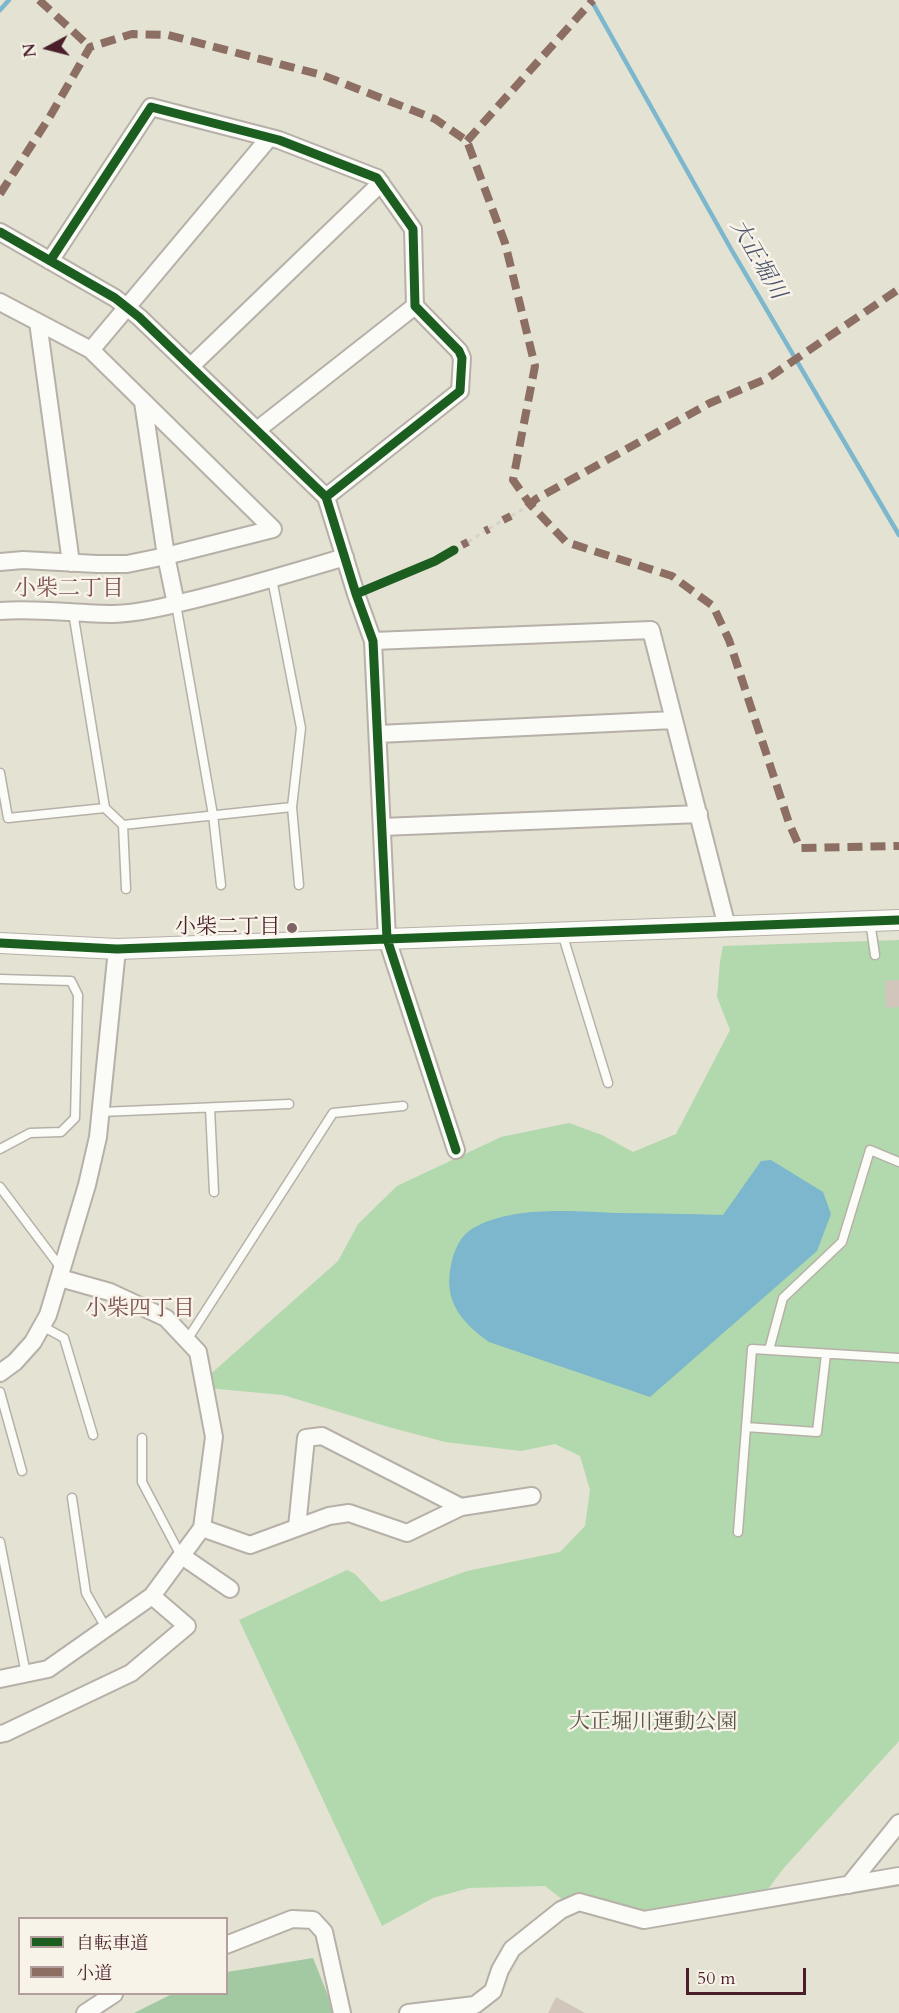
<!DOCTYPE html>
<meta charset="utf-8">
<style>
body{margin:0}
#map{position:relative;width:899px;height:2013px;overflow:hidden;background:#e4e2d3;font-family:Cardo,"Noto Serif JP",serif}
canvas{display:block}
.legend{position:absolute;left:18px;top:1917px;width:210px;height:78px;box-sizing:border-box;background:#f7f3e8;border:2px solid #b29e9c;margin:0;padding:8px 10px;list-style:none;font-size:18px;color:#4a1f2b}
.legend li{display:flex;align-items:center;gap:12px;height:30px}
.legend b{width:30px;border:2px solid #b29e9c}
.north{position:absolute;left:18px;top:18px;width:60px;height:60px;-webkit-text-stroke:4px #f7f3e8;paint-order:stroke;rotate:263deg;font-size:16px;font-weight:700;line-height:24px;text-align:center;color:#4a1f2b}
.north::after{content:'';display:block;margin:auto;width:21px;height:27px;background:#4a1f2b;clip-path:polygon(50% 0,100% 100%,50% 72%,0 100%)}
.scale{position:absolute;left:686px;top:1968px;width:120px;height:27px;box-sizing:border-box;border:3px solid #4a1f2b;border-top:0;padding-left:8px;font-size:18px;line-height:21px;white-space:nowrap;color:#4a1f2b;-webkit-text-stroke:4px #f7f3e8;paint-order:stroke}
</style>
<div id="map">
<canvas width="899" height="2013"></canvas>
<ul class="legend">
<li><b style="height:8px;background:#1b5e20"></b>自転車道</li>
<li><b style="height:8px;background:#8d6e63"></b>小道</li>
</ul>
<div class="north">N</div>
<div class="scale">50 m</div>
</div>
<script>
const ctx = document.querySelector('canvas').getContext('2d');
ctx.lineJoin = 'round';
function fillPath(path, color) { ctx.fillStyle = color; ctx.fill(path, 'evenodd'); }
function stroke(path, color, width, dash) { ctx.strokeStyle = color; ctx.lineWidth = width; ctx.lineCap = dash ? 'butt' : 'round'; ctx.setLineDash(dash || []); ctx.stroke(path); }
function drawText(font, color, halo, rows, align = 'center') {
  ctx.font = font + ' Cardo,"Noto Serif JP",serif'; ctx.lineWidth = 5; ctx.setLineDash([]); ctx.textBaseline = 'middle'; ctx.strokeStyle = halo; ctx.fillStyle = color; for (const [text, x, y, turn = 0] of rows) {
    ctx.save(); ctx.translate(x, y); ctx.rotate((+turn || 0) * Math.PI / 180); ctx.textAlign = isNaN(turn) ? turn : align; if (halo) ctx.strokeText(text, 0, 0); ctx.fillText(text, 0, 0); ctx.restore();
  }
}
fillPath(new Path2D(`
 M899,940V1741L783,1869L756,1905L626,1924L571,1906L545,1886L469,1888L433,1898L382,1926L239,1620L347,1570L355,1574L381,1602L467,1571L560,1552L585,1526L590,1490L580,1456L555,1444L521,1451L445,1442L385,1426L283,1395L196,1387L338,1261L358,1224L397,1186L501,1137L569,1123L602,1135L633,1152L676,1134L730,1030L717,997L720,961L723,946Z`), '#b2d9ad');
fillPath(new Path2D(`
 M313,1958L335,2013H134L172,1994H226L227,1972Z`), '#a3c9a2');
fillPath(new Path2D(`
 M771,1160L823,1192L831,1214L817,1251L650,1397L489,1342C464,1324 445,1304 450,1271C452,1257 457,1240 469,1231C506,1205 574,1211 617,1213C652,1213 688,1214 723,1215L761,1161Z`), '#7cb7cd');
stroke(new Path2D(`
 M591,0L731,249L899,535
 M0,10L9,0`), '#7cb7cd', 4.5);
fillPath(new Path2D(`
 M899,980V1007L886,1008L885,981Z
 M556,1997L585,2013H548Z`), '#d2c6bc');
const service = new Path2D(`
 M272,579L301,728L292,807
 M176,604L213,815L221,885
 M73,612L105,808
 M0,773L8,818L105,808L123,825L292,807L299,885
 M123,825L126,889
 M870,921L875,955
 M562,933L608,1083
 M0,979L71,981L78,995L75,1118L61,1132L30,1133L0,1149
 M210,1108L214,1192
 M101,1112L289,1104
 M0,1187L61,1268
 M42,1326L64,1338L93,1435
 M187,1340L333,1113L403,1106
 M769,1350L783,1298L842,1242L870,1150L899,1162
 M0,1392L22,1471
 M746,1427L817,1432L826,1354
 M142,1438V1482L181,1556
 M72,1498L86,1593L106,1628
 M738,1532L752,1349L899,1358
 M0,1542L26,1674`);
const minor = new Path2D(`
 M0,232L115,298L139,317L326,497L356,594L373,641L387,939L456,1150
 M50,261L151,107L279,140L377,178L413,229L415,306L459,351L462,358L460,391L326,497
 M0,302L91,350L273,529L166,556L127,564H97L23,560L0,562
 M38,322L71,563
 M91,350L269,138
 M191,366L381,183
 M143,402L166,556L176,604
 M257,430L415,306
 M0,611C38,608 76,614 114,614C144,613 175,604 204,597C252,585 298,571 345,557
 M373,641L651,630L727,927
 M378,734L674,720
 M382,827L699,814
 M0,1373L15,1362L33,1342L48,1315L87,1185L98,1137L117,949
 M297,1527L306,1438L322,1436L461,1507
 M202,1528L250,1545L329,1516L349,1513L407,1533L461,1507L532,1496
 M182,1556L230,1589
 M0,1679L48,1669L152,1596L202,1528L214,1437L198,1352L166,1318L110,1292L60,1278
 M0,1734L5,1733L131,1673L187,1626L152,1596
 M849,1885L899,1823
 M226,1945L292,1919L313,1920L324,1932L342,2013
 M85,2013L114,1994
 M408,2013L475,2005L493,1991L500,1970L512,1949L561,1910L579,1902L644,1920L899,1876`);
const tertiary = new Path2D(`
 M0,943L117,949L899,920`);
stroke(service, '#b6b0a8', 11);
stroke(minor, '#b6b0a8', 20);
stroke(tertiary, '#b6b0a8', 22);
stroke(new Path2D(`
 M511,516L527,507
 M489,529L503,520
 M468,542L485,531
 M454,550L462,545`), '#d6d2cf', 3, [4.5, 4.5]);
stroke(service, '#fbfbf8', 8);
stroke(minor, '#fbfbf8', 16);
stroke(tertiary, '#fbfbf8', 20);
stroke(new Path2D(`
 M39,0L90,47
 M467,141L593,0
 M0,194L49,118L90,47L132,34L168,35L322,75L435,119L467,141L505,243L535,366L513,480L530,504L566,542L672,576L713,606L729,640L789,823L800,848L899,846
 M527,507L536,499L710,403L768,378L899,289
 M503,520L511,516
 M485,531L489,529
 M462,545L468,542`), '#8d6e63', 8, [15, 8]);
stroke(new Path2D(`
 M0,232L115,298L139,317L326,497L356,594L373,641L387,939L456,1150
 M50,261L151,107L279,140L377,178L413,229L415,306L459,351L462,358L460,391L326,497
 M356,594L435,561L454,550
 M0,943L117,949L899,920`), '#1b5e20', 9);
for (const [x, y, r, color] of [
 [292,928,6,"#806366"]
]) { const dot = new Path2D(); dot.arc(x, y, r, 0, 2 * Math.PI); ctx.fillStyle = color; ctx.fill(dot); stroke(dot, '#f7f3e8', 2); }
drawText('21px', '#4a1f2b', '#f7f3e8', [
 ["小柴二丁目",280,928]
], 'right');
drawText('21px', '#5d5549', '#f7f3e8', [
 ["大正堀川運動公園",653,1723]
]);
drawText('italic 22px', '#4c546b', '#f7f3e8', [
 ["大正堀川",757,260,60]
]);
drawText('22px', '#7c4e50', '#f7f3e8', [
 ["小柴二丁目",69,590],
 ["小柴四丁目",140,1310]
]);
</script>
